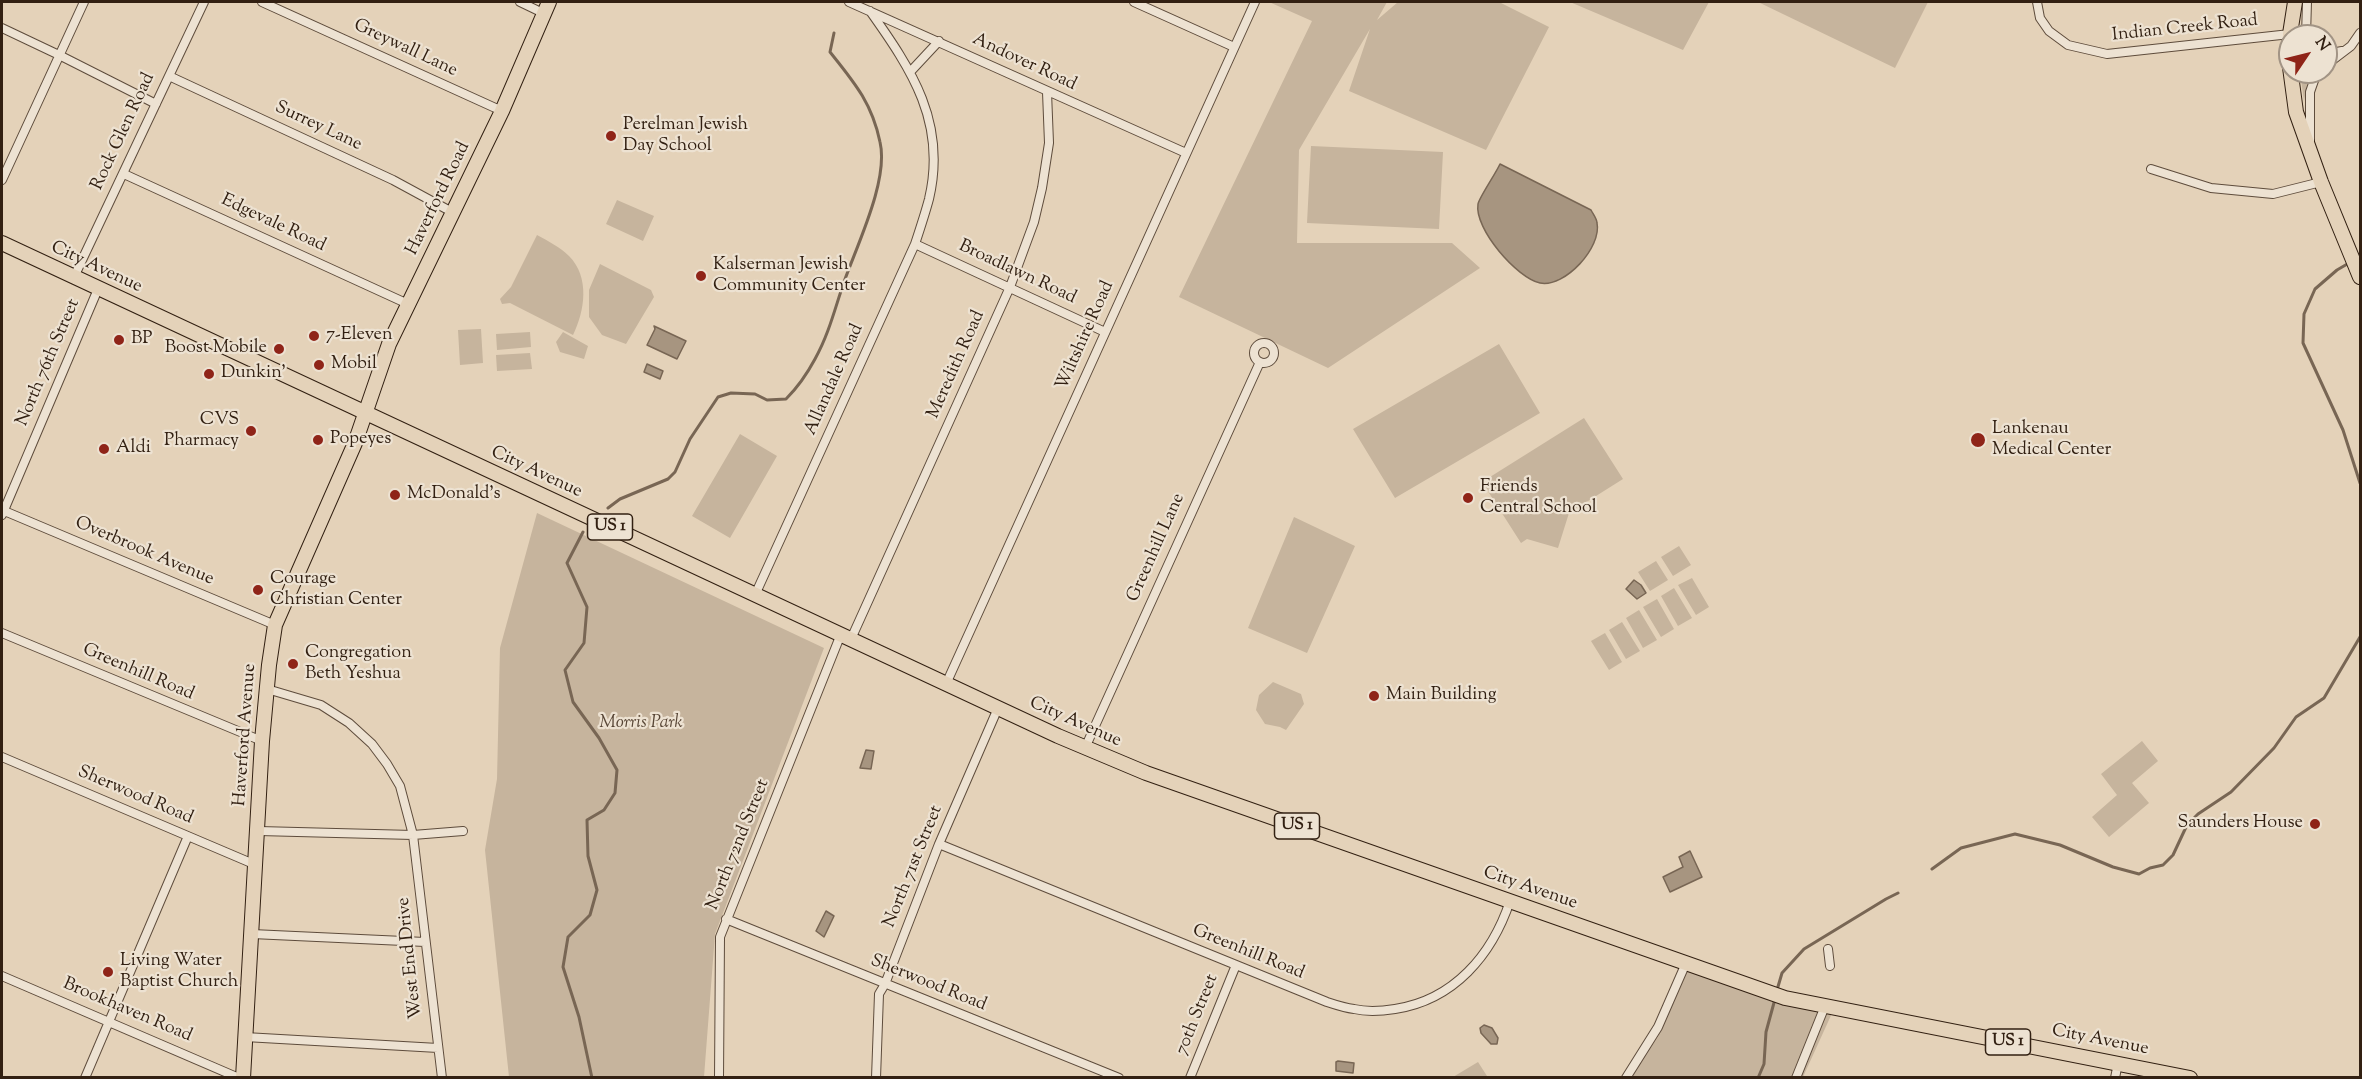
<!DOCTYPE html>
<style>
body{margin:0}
#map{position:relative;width:2362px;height:1079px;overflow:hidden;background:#e4d2b9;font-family:"Sorts Mill Goudy",serif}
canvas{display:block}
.frame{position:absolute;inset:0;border:3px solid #322012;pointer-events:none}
.north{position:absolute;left:2278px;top:24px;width:60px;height:60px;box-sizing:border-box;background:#ede2d2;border:2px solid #a29485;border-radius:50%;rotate:55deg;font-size:16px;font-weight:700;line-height:24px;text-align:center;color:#322012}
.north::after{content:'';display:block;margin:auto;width:21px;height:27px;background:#8f2418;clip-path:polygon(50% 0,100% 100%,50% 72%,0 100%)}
</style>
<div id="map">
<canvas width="2362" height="1079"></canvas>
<div class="frame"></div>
<div class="north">N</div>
</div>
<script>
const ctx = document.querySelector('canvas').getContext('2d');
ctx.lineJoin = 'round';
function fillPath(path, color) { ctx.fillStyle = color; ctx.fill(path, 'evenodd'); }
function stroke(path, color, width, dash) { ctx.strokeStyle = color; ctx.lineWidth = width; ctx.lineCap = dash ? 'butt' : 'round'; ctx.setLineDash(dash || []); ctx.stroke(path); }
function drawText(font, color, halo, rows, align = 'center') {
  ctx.font = font + ' "Sorts Mill Goudy",serif'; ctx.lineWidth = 4.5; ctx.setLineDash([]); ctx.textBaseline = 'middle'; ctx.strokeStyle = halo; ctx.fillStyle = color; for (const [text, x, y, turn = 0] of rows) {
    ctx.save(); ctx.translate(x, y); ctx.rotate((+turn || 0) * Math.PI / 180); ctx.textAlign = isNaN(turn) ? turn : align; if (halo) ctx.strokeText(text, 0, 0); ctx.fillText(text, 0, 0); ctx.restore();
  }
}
fillPath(new Path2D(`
 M1269,2H1387L1377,20L1398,2H1499L1549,27L1486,150L1349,91L1370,29L1299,150L1297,243H1452L1480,268L1328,368L1179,297L1312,21Z
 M1570,2H1709L1683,50Z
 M1758,2H1928L1895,68Z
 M2300,72H2312L2307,85L2304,101Z
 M1311,146L1443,152L1439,229L1307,223Z
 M617,200L654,216L643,241L606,224Z
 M537,235C548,241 560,247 569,256C590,277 585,311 573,335L510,303L502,304L500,299L511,287Z
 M600,264L651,290L654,297L626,344L602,335L589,317V290Z
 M481,329L483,363L460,365L458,330Z
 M530,332L531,347L497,350L496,334Z
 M563,332L588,346L584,359L560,352L556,342Z
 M1499,344L1540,413L1395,498L1353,429Z
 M530,353L532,369L497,371L496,355Z
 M1584,418L1623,479L1569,513L1558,548L1527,539L1521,543L1482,482Z
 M740,434L777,456L730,538L692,516Z
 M537,513L824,648L715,934L704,1077H509L485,850L497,779L500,648Z
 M1294,517L1355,546L1307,653L1248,628Z
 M1679,546L1691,565L1673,576L1661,557Z
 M1656,561L1668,580L1650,591L1638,572Z
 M1692,578L1709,607L1696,615L1678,585Z
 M1674,588L1692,618L1678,626L1661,596Z
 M1657,599L1674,629L1661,637L1643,607Z
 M1639,610L1657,640L1643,648L1626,618Z
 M1622,622L1640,651L1626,659L1609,630Z
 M1605,633L1622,662L1609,670L1591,641Z
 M1273,682L1301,694L1304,704L1286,730L1280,727L1265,724L1256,710L1259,695Z
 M2142,741L2158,761L2132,783L2149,803L2109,837L2092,817L2117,795L2101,774Z
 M1688,970L1833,1011L1803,1077L1629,1078L1658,1037Z
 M1478,1062L1487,1076L1484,1077H1453Z`), '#c6b49d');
const water = new Path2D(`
 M1500,164L1591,210C1593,214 1597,219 1597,223C1602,247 1565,288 1540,283C1517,278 1474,229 1478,204C1479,198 1496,173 1500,164Z
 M654,326L686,341L677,359L647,345L655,329Z
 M647,364L663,371L660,379L644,372Z
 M1634,580L1641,585L1646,593L1637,599L1626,589Z
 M866,750L874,751L871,769L860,768Z
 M1690,851L1702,877L1670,892L1663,877L1683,867L1679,857Z
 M826,911L834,916L824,937L816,931Z
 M1484,1025L1492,1028L1498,1038L1497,1044H1491L1481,1033L1480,1028Z
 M1338,1061L1354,1063L1353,1073L1336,1071V1062Z`);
fillPath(water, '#a79580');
stroke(water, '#786654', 1.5);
stroke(new Path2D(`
 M2349,263L2337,270L2315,289L2304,314L2303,343L2343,430L2360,483
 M608,508L620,499L668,479L675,472L690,439L718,397L731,393L755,394L767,400L786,399C798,387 807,374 815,359C829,334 835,308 844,282C857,245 889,180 880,142C872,103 854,82 830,52L834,33
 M583,532L567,563L587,607L584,643L565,670L573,702L599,738L617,770L615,793L604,810L587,820L588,856L597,890L590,915L568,937L563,967L579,1017L592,1078
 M1932,869L1961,848L2015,834L2060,845L2113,867L2139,874L2150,868L2163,865L2173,855L2187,825L2198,814L2231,792L2274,748L2296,717L2324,698L2360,637
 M1777,990L1782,973L1804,949L1886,899L1898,893
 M1758,1078L1764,1064L1766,1032L1775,999`), '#786654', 3);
const minor = new Path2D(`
 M262,2L502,111
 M520,2L545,14
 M849,2L1186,153
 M1134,2L1234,47
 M2037,2L2040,18L2049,31L2068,45L2107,54L2290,34
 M2,28L59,55L156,104
 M2306,36L2307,2
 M2326,54L2342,51
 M2326,65L2351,46L2360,33
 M911,71L939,41
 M169,76L393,180L452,212
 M2310,141V92L2317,72
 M2151,169L2211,188L2273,194L2321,182
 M124,174L408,304
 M2,180L84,2
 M915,244L1105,332
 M74,277L204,2
 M1254 353a10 10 0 1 1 20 0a10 10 0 1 1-20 0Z
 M2,510L275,625
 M2,515L98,289
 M755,595L915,244C920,229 925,214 929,199C947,123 912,70 870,11
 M2,633L262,741
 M851,639L1010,287L1034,222L1042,188L1049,143L1047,92
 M946,684L1255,2
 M267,689L321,705L349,723L372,744L387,764L400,786L413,835L442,1078
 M1085,748L1260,362
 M2,757L256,865
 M259,831L413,835L463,831
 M939,844L1327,1002C1336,1005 1345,1008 1354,1009C1367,1012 1382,1011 1395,1009C1454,1000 1492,955 1510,901
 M726,919L1119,1078
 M252,934L425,942
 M1828,949L1830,966
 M2,976L239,1078
 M245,1037L438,1048
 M85,1078L188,836
 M719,1078L720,937L841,634
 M876,1078L879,994L885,984L939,844L998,708
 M1190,1078L1236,965
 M1626,1078L1658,1027L1686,963
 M1796,1078L1825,1006
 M2115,1078L2118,1063`);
const primary = new Path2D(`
 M243,1078L262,741L269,665L275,625L355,443L389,344L502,111L549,2`);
const trunk = new Path2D(`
 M2295,2L2290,34L2289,60L2296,112L2321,182L2360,277
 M2,243L1058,736L1146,773L1785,998L2190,1078`);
stroke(minor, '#5e4c3c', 10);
stroke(primary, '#322012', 16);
stroke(trunk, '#322012', 16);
stroke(minor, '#ede2d2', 8);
stroke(primary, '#e4d2b9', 14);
stroke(trunk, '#e4d2b9', 14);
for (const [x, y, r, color] of [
 [611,136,6,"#8f2418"],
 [701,276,6,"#8f2418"],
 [314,336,6,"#8f2418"],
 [119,340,6,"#8f2418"],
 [279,349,6,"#8f2418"],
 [319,365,6,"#8f2418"],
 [209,374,6,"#8f2418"],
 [251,431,6,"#8f2418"],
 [318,440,6,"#8f2418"],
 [1978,440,8,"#8f2418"],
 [104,449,6,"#8f2418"],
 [395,495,6,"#8f2418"],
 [1468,498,6,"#8f2418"],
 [258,590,6,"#8f2418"],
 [293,664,6,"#8f2418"],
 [1374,696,6,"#8f2418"],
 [2315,824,6,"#8f2418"],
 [108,972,6,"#8f2418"]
]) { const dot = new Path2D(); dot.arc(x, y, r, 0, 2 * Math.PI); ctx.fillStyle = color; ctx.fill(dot); stroke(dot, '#ede2d2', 2); }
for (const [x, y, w] of [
 [610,527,45],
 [1297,826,45],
 [2008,1042,45]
]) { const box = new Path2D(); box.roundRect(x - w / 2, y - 13, w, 26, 4.5); ctx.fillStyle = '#ede2d2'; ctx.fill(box); stroke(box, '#322012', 1.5); }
drawText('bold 16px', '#322012', null, [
 ["US 1",610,527],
 ["US 1",1297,826],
 ["US 1",2008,1042]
]);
drawText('18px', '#322012', '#ede2d2', [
 ["Indian Creek Road",2185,29,-6],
 ["Greywall Lane",405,49,25],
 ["Andover Road",1024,63,25],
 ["Surrey Lane",318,127,25],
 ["Rock Glen Road",124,132,-65],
 ["Haverford Road",439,199,-64],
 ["Edgevale Road",273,224,25],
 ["City Avenue",96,268,25],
 ["Broadlawn Road",1017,273,25],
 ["Wiltshire Road",1086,336,-66],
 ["North 76th Street",49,363,-67],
 ["Meredith Road",957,365,-66],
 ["Allandale Road",835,380,-66],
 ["City Avenue",536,473,25],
 ["Greenhill Lane",1157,548,-66],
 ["Overbrook Avenue",144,552,23],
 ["Greenhill Road",138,673,23],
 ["City Avenue",1075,723,24],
 ["Haverford Avenue",246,735,-86],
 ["Sherwood Road",135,796,23],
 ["North 72nd Street",739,845,-68],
 ["North 71st Street",914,867,-68],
 ["City Avenue",1530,889,19],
 ["Greenhill Road",1248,953,22],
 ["West End Drive",411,958,-96],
 ["Sherwood Road",928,984,22],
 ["Brookhaven Road",127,1011,23],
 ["70th Street",1198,1015,-68],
 ["City Avenue",2100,1041,11]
]);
drawText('18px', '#322012', '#ede2d2', [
 ["Perelman Jewish",623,126],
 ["Day School",623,147],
 ["Kalserman Jewish",713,266],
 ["Community Center",713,287],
 ["7-Eleven",326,336],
 ["BP",131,340],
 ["Boost Mobile",267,349,"right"],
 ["Mobil",331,365],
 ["Dunkin'",221,374],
 ["CVS",239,421,"right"],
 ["Pharmacy",239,442,"right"],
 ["Lankenau",1992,430],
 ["Medical Center",1992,451],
 ["Popeyes",330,440],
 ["Aldi",116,449],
 ["Friends",1480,488],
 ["Central School",1480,509],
 ["McDonald's",407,495],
 ["Courage",270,580],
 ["Christian Center",270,601],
 ["Congregation",305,654],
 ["Beth Yeshua",305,675],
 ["Main Building",1386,696],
 ["Saunders House",2303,824,"right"],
 ["Living Water",120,962],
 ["Baptist Church",120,983]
], 'left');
drawText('italic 18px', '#574535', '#ede2d2', [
 ["Morris Park",641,724]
]);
</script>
